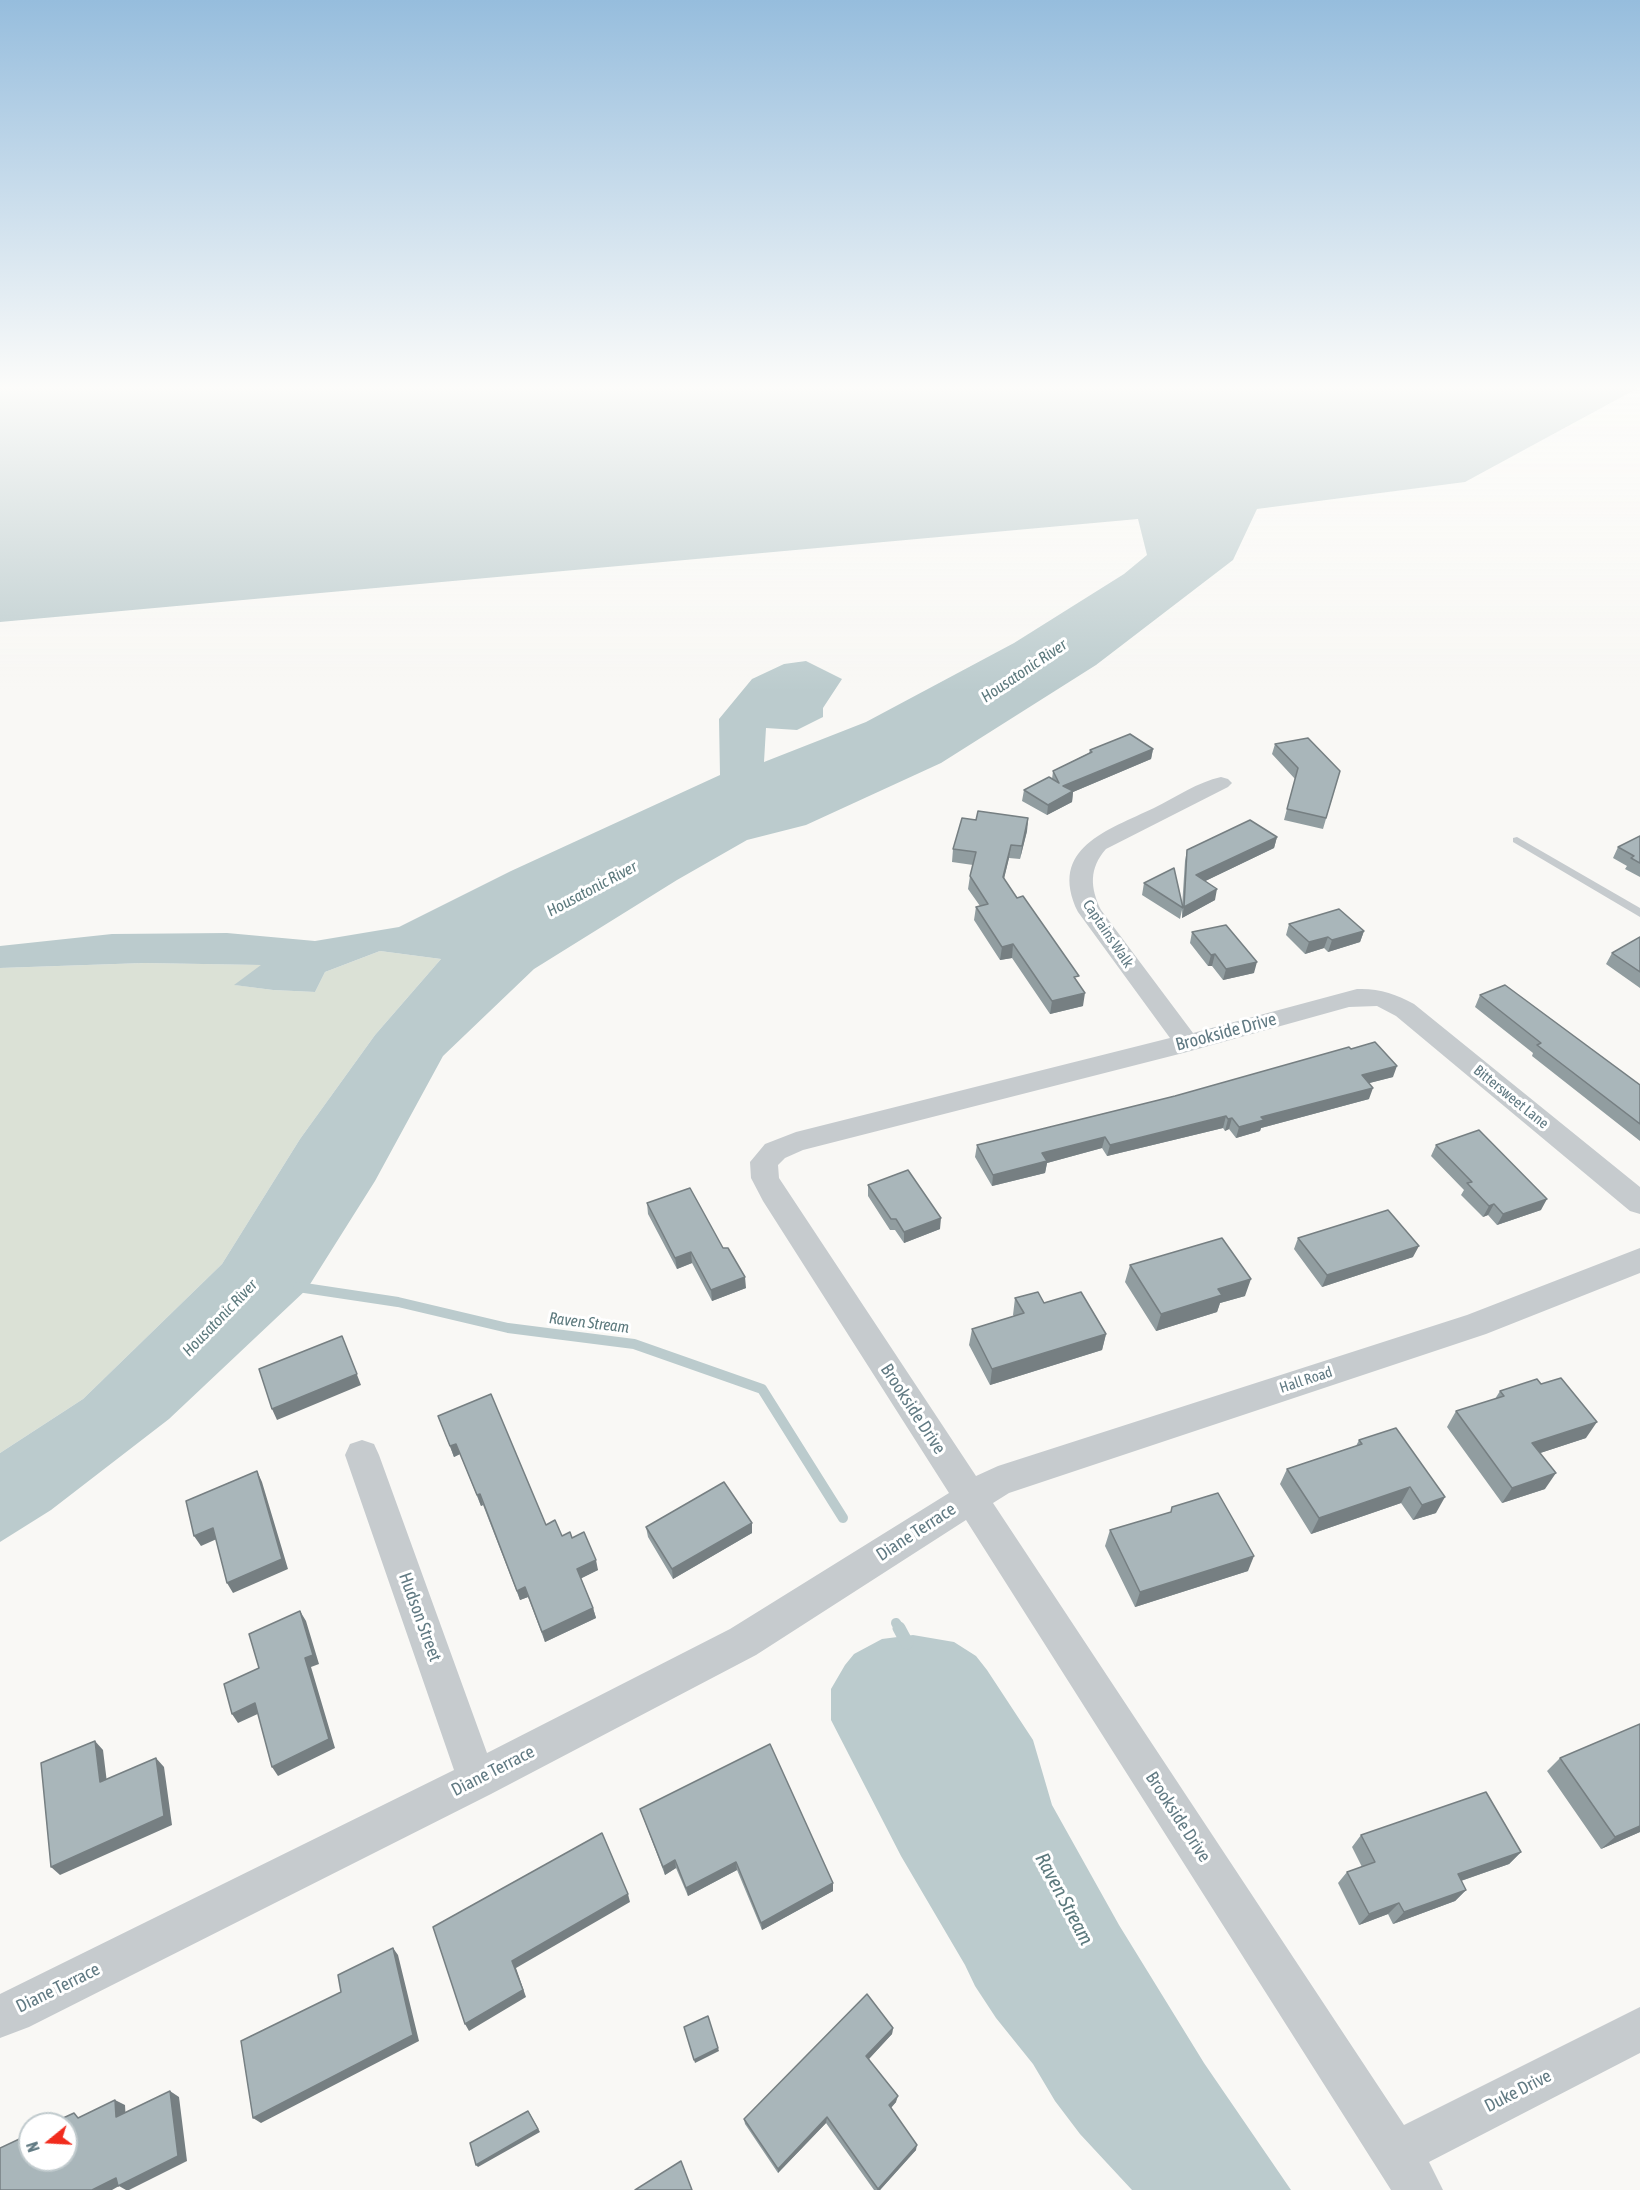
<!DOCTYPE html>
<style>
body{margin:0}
#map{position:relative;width:1640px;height:2190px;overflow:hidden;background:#f9f8f5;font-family:"Asap Condensed",sans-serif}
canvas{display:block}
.north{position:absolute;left:18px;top:2112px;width:60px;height:60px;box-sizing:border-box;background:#fff;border:2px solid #c0cacd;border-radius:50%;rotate:252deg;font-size:16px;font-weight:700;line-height:24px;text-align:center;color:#617a83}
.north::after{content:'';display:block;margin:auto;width:21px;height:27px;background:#f12b1d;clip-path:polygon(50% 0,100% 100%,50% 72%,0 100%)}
</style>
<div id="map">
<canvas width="1640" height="2190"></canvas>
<div class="north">N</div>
</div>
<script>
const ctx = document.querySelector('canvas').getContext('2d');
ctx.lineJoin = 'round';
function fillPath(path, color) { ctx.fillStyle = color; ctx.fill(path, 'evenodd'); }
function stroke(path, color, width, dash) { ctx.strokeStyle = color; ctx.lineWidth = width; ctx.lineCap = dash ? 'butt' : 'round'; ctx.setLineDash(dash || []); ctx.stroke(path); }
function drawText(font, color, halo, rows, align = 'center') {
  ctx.font = font + ' "Asap Condensed",sans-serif'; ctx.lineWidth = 6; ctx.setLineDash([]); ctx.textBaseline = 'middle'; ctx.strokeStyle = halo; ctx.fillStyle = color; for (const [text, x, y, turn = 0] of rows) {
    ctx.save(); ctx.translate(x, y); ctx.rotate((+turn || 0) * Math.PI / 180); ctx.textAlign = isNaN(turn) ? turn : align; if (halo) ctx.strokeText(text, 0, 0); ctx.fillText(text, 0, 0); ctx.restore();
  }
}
fillPath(new Path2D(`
 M380,951L441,959L375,1035L300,1139L222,1264L83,1399L0,1453V968L144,963L263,965L235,985L273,990L315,992L325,972Z`), '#dbe1d6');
fillPath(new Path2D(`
 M0,385H1640V387L1465,482L1257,509L1233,560L1096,665L941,763L806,825L747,840L677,880L534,969L443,1056L375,1181L307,1289L169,1419L51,1510L0,1542V1453L83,1399L222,1264L300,1139L375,1035L441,959L380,951L325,972L315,992L273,990L234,985L261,965L144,963L0,968V946L112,934L227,933L315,941L399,927L511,871L720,775L719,719L752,679L784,664L806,661L842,679L823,708V717L797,730L766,728L764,762L866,722L1014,643L1124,574L1147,555L1138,519L0,622Z
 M913,1635L954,1642L976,1656L987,1670L1033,1740L1052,1805L1119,1925L1204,2063L1291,2190H1132L1080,2134L1055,2101L1033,2064L996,2018L975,1986L965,1965L901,1856L831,1720V1689L845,1665L854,1654L882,1639Z`), '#bbcbcd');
stroke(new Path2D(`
 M298,1287L398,1302L508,1328L634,1344L762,1389L843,1518
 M896,1623L900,1629`), '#bbcbcd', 10);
stroke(new Path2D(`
 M899,1628L907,1643`), '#bbcbcd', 13);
fillPath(new Path2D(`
 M1517,837L1640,908V917L1513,842V838Z`), '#c6cbce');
fillPath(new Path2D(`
 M1221,777L1228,779L1232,783L1228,787L1106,849C1089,868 1090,888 1101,910L1193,1033L1357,989C1378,988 1396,994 1414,1004L1640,1187V1214L1630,1211L1396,1016L1377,1006L1349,1007L1187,1052L803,1150L785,1158L778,1165L779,1178L976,1476L998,1466L1467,1315L1640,1248V1273L1486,1334L1009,1493L993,1503L1404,2125L1640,2007V2053L1429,2162L1443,2190H1391L966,1520L756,1655L491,1794L29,2027L0,2038V1994L454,1770L345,1455L350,1444L362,1440L374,1444L379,1455L487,1753L730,1629L949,1493L763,1201L751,1178L750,1162L765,1144L796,1132L1170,1038L1078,912C1047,848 1108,830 1154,808C1176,797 1198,782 1221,777Z`), '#c6cbce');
fillPath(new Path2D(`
 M1275,744L1340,771L1323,829L1284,820L1295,779L1272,754Z
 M1153,749L1151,759L1073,792L1072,802L1047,815L1022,801L1024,790L1052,779L1053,771L1089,753L1090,750Z
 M1028,818L1027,831L1020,859L1009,858L1004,879L1078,983L1083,1006L1050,1014L1012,958L1000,960L974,920L976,907L980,906L968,889L970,876L973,865L952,862L953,849L976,820Z
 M1640,836V877L1625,869L1627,866L1613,858L1618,847Z
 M1277,837L1274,848L1205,881L1215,900L1182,918V910L1180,919L1142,895L1144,883L1182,907L1185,861L1187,850Z
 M1289,924L1364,931L1360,942L1328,952L1324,948L1305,954L1286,935Z
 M1192,932L1254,973L1223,980L1212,966H1208L1190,943Z
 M1640,937V988L1606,964L1612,953Z
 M1480,995L1640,1085V1141L1532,1056L1533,1053L1475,1007Z
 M1351,1049L1393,1077L1369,1083V1099L1261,1128L1260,1131L1236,1138L1229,1129L1225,1131L1223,1128L1107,1156L1102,1148L1047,1163L1045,1173L992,1186L975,1157L977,1145L1175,1096Z
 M1436,1145L1541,1210L1497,1225L1488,1215L1483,1217L1461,1195L1464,1190L1431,1156Z
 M868,1185L940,1229L904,1243L895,1230H890L868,1196Z
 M647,1203L746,1288L712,1301L692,1263L677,1269L648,1214Z
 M1298,1238L1413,1257L1322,1287L1294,1249Z
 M1130,1265L1245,1296L1220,1303L1217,1312L1156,1331L1125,1282Z
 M1015,1298L1044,1303L1106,1334L1102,1350L990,1385L969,1345L972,1329L1014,1316L1013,1315Z
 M1500,1391L1586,1438L1540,1453L1545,1489L1502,1503L1447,1427L1456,1411L1495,1399Z
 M438,1416L546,1525L562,1536L572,1538L598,1570L581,1578L593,1608L596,1618L545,1642L528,1597L520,1600L483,1505L481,1506L460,1454L454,1457Z
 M1359,1440L1436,1513L1413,1520L1401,1503L1311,1534L1280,1484L1287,1469L1356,1446Z
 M752,1523V1533L673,1579L648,1537L646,1527Z
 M1110,1530L1248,1571L1135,1607L1105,1546Z
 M1560,1758L1640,1832L1601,1849L1547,1771Z
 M640,1809L833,1891L762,1930L737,1870L688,1896L676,1868L665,1875L643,1817Z
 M1361,1835L1521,1852L1509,1864L1461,1881L1466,1890L1455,1901L1393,1924L1388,1914L1359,1925L1338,1883L1347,1872L1362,1867L1352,1847Z
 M893,2028L892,2034L869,2059L896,2102L891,2108L916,2150L880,2190H874L826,2123L778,2173L745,2124L744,2119Z`), '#919da0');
fillPath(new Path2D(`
 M1153,749L1151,759L1073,792L1072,802L1047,815L1048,805L1063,786Z
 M1028,818L1027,831L1020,859L1022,846Z
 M1277,837L1274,848L1193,887L1196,875Z
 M1011,845L1009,858L1001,890L1003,877Z
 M1217,889L1215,900L1182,918L1184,907Z
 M1364,931L1360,942L1328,952L1332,940Z
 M1328,937L1324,948L1305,954L1309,942Z
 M1013,944L1012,958L1000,960L1002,947Z
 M1215,954L1212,966H1208L1211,955Z
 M1257,962L1254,973L1223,980L1226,969Z
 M1085,993L1083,1006L1050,1014L1052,1001Z
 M1397,1066L1393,1077L1358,1086L1362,1075Z
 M1373,1088L1369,1099L1261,1128L1260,1131L1236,1138L1239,1127L1261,1117Z
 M1226,1116L1223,1128L1107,1156L1110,1145Z
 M1232,1118L1229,1129L1225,1131L1228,1119Z
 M1105,1137L1102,1148L1047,1163L1045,1173L992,1186L993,1175L1042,1153Z
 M1547,1199L1541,1210L1497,1225L1503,1214Z
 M1494,1204L1488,1215L1483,1217L1489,1206Z
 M941,1218L940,1229L904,1243V1232Z
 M1419,1246L1413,1257L1322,1287L1327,1275Z
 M691,1252L692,1263L677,1269L675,1258Z
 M745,1277L746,1288L712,1301L711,1290Z
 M1251,1279L1245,1296L1220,1303L1217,1312L1156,1331L1161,1314L1218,1289Z
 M1106,1334L1102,1350L990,1385L992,1369Z
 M342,1336L361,1385L277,1420L272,1409Z
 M1597,1422L1586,1438L1522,1459L1532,1443Z
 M456,1444L460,1454L454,1457L450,1446Z
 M257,1471L262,1482L288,1569L233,1593L227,1583Z
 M1556,1473L1545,1489L1502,1503L1512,1488Z
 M1410,1487L1401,1503L1311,1534L1319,1518Z
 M480,1494L483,1505L481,1506L477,1495Z
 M1445,1497L1436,1513L1413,1520L1422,1505Z
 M752,1523V1533L673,1579L672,1569Z
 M213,1528L219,1538L201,1546L194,1536Z
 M1254,1556L1248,1571L1135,1607L1140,1592Z
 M596,1560L598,1570L580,1579L577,1569Z
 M525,1587L528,1597L520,1600L517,1591Z
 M593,1608L596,1618L545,1642L542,1632Z
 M300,1611L306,1621L319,1664L311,1667L335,1748L278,1776L272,1767L305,1658Z
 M255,1703L262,1712L238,1723L232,1714Z
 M95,1741L103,1750L108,1791L100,1782Z
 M156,1758L164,1767L172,1825L60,1875L51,1867Z
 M1640,1826V1832L1601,1849L1615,1837Z
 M1521,1852L1509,1864L1446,1886L1458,1874Z
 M675,1860L676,1868L665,1875L663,1867Z
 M736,1862L737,1870L688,1896L686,1888Z
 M833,1883V1891L762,1930L761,1923Z
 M1466,1890L1455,1901L1393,1924L1404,1912Z
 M628,1894L630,1902L516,1968L526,1997L469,2031L465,2024L512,1961Z
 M1399,1903L1388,1914L1359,1925L1369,1914Z
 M393,1948L398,1955L419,2041L261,2123L253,2118Z
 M893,2028L892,2034L866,2062V2056Z
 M718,2048L719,2051L695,2063L694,2060Z
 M170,2091L179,2097L187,2161L129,2190H126L119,2186L112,2190H92Z
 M898,2096L896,2102L888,2111L889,2105Z
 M115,2100L125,2105L126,2123L116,2117Z
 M530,2114L540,2132L478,2167L476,2165Z
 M827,2117L826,2123L778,2173V2169Z
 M917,2145L916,2150L880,2190H877Z`), '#767f82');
const building = new Path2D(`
 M1130,734L1153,749L1063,786L1073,791L1048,805L1024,790L1049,777L1059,783L1053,771L1092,752L1090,750Z
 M1308,738L1340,771L1326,818L1287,809L1298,768L1275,744Z
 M978,811L1028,818L1022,846L1011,845L1003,877L1017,898L1023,896L1079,976L1074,977L1085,993L1052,1001L1013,944L1002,947L976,907L988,904L970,876L976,852L953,849L962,818L976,820Z
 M1250,820L1277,837L1196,875L1217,889L1184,907L1187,850Z
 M1640,836V863L1631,858L1634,856L1618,847Z
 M1174,868L1183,908L1144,883Z
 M1339,909L1364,931L1332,940L1328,937L1309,942L1289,924Z
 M1226,925L1257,962L1226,969L1215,954L1211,955L1192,932Z
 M1640,937V972L1612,953Z
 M1505,985L1640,1085V1124L1537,1045L1541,1043L1480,995Z
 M1375,1042L1397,1066L1362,1075L1373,1088L1261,1117L1264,1120L1239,1127L1232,1118L1228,1119L1226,1116L1110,1145L1105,1137L1042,1153L1047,1161L993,1175L977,1145L1175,1096L1349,1047L1351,1049Z
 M1479,1130L1547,1199L1503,1214L1494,1204L1489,1206L1467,1183L1472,1182L1436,1145Z
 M908,1170L941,1218L904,1232L896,1219H891L868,1185Z
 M690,1188L723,1248H728L745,1277L711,1290L691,1252L675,1258L647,1203Z
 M1388,1210L1419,1246L1327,1275L1298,1238Z
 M1222,1238L1251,1279L1218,1289L1222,1295L1161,1314L1130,1265Z
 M1038,1292L1044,1303L1081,1292L1106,1334L992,1369L972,1329L1024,1313L1015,1298Z
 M342,1336L357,1374L272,1409L259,1369Z
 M1561,1378L1597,1422L1532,1443L1556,1473L1512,1488L1456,1411L1504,1396L1500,1391L1537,1379L1541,1384Z
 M491,1394L546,1525L555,1520L562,1536L570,1532L572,1538L584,1532L596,1560L577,1569L593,1608L542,1632L525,1587L517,1591L480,1494L477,1495L456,1444L450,1446L438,1416Z
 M1396,1428L1445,1497L1422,1505L1410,1487L1319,1518L1287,1469L1362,1444L1359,1440Z
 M257,1471L282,1559L227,1583L213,1528L194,1536L186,1501Z
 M724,1482L752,1523L672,1569L646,1527Z
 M1218,1493L1254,1556L1140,1592L1110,1530L1171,1512L1172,1507Z
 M300,1611L313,1655L305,1658L329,1739L272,1767L255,1703L232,1714L224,1684L259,1668L249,1634Z
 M1640,1724V1826L1615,1837L1560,1758Z
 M95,1741L100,1782L156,1758L164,1816L51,1867L41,1763Z
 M770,1744L833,1883L761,1923L736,1862L686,1888L675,1860L663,1867L640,1809Z
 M1486,1792L1521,1852L1458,1874L1466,1890L1404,1912L1399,1903L1369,1914L1347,1872L1375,1862L1361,1835Z
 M602,1833L628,1894L512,1961L523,1990L465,2024L433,1927Z
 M393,1948L413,2035L253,2118L241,2041L341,1992L338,1975Z
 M867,1994L893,2028L866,2056L898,2096L889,2105L917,2145L878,2189L827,2117L778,2169L744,2119Z
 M708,2016L718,2048L694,2060L684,2027Z
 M170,2091L178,2156L118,2186L116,2178L92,2190H0V2148L30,2134V2160H66V2124H50L74,2113L78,2118L115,2100L116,2117Z
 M528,2111L538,2129L476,2165L470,2143Z
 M681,2161L692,2190H635Z`);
fillPath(building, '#a9b6ba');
stroke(building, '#767f82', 1.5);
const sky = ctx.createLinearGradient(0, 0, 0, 692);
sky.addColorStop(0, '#96bddd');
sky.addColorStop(0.56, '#fcfcfa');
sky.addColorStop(1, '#fcfcfa00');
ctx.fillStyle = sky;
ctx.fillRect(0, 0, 1640, 692);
drawText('15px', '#617a83', '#fff', [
 ["Captains Walk",1108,934,56],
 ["Bittersweet Lane",1511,1097,39],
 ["Hall Road",1306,1380,-18]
]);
drawText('italic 16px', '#5c797d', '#fff', [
 ["Housatonic River",1024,671,-34],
 ["Housatonic River",592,889,-28],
 ["Housatonic River",220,1318,-46],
 ["Raven Stream",589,1323,7]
]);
drawText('18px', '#617a83', '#fff', [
 ["Brookside Drive",1226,1032,-15],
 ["Brookside Drive",913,1409,57],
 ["Diane Terrace",916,1532,-33],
 ["Hudson Street",420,1617,70],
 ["Diane Terrace",493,1771,-27],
 ["Brookside Drive",1178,1817,57],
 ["Diane Terrace",58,1988,-26],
 ["Duke Drive",1518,2091,-27]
]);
drawText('italic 20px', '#5c797d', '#fff', [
 ["Raven Stream",1064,1899,62]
]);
</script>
